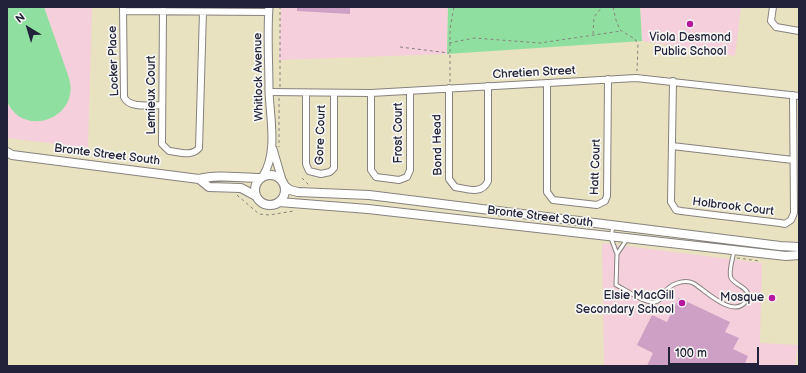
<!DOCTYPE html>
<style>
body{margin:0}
#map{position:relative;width:806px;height:373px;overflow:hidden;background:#e9e2c0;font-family:"Balsamiq Sans",sans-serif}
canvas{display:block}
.frame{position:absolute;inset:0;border:8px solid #22223b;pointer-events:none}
.north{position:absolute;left:8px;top:8px;width:40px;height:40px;-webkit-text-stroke:3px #f6f6f2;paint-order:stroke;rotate:322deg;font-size:11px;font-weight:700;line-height:16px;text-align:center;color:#22223b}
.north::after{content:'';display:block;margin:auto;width:14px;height:18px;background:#22223b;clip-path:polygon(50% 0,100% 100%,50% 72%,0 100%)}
.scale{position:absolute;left:668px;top:347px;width:91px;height:18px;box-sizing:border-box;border:2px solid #22223b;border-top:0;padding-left:5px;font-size:12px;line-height:14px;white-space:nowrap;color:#22223b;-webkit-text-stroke:3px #f6f6f2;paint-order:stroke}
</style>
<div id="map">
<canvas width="806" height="373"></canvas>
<div class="frame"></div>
<div class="north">N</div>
<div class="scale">100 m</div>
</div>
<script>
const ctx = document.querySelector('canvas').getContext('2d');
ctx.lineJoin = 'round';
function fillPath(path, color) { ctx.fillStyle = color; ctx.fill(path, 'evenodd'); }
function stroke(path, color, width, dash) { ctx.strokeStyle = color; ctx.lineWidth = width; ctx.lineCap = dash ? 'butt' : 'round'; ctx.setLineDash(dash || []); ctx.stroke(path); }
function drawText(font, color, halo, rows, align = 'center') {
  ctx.font = font + ' "Balsamiq Sans",sans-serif'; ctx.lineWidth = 3.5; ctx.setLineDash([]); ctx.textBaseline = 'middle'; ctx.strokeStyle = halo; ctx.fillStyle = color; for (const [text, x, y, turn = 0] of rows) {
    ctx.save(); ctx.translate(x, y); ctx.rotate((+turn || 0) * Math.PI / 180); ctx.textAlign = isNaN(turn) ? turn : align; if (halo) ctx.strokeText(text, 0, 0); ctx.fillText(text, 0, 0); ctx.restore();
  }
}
fillPath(new Path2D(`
 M7,7H92L88,148L7,138Z
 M281,7H448L447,54L279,60Z
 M640,7H741L735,56L642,41Z
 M602,243L762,263L760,343L798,345L795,366H604Z`), '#f5cfdb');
fillPath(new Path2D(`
 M7,7H44L69,78C81,119 22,139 7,101Z
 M448,7H640L642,41L447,54Z`), '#8fe0a0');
fillPath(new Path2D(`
 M297,7H350V14L297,11Z
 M679,298L730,322L725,332L739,338L733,349L748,356L744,366H647L653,353L637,345L652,315L667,322Z`), '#cfa0c6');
const service = new Path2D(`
 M613,225L611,238L617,254L616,285C625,289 645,304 655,302C661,301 662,296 665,292C670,284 684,279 693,283C703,288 733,320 746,301C754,288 735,286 731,278C728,272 733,258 734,251
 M617,254L627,239`);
const minor = new Path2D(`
 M123,7L124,97C129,109 151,105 162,105
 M773,7L771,21L776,27L799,31
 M123,11L269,12
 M163,11L162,144L169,151C179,152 192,157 199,148L203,12
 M673,81L671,202L676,210L681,211L780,223L785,224L791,220L794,213L793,95
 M547,83V192L553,200L597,205L605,201L607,196L608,79
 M449,88V179L455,187C467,189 482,195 488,181V86
 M269,92L371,93L636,78L799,96
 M306,93V164L309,171L321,174L330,172L334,168V93
 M371,93V170L376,177L399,180L407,177L410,170V91
 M672,146L793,160`);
const tertiary = new Path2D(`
 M273,149L282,180
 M263,176C278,152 270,118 269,91C269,63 267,35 269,7`);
const secondary = new Path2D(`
 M7,152L12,155L199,179C218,174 240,178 261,178
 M255 190a15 15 0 1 1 30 0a15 15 0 1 1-30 0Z
 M199,179L209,187L241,188L256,196
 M286,187L290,190L298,192L369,195L780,246L799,247
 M279,202L368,209L786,256L799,255`);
stroke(service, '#86827e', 5);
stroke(minor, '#86827e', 8);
stroke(tertiary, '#86827e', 9);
stroke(secondary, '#86827e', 10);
stroke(new Path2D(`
 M613,7L616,20L620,30L635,39L638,45L637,71
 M593,34L594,17L602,7
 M449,43L474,38L540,43L621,31
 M400,47L449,53
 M450,82V29L454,7
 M280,87V7
 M279,98V147
 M302,178L310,186
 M237,195L259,214L269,215L294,211
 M737,258L760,261`), '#86827e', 1, [3, 3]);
stroke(service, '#fff', 3);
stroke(minor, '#fff', 6);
stroke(tertiary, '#fff', 7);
stroke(secondary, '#fff', 8);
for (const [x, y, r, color] of [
 [690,24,4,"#b5179e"],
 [772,298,4,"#b5179e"],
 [682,303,4,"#b5179e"]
]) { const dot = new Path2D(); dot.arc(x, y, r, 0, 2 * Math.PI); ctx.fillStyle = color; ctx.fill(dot); stroke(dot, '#f6f6f2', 1.5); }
drawText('12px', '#22223b', '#f6f6f2', [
 ["Viola Desmond",690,38,"center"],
 ["Public School",690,52,"center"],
 ["Elsie MacGill",674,296],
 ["Secondary School",674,310],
 ["Mosque",764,298]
], 'right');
drawText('12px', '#22223b', '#f6f6f2', [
 ["Locker Place",114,61,-92],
 ["Chretien Street",534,73,-3],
 ["Whitlock Avenue",259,77,-91],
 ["Lemieux Court",152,95,-90],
 ["Frost Court",399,133,-90],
 ["Gore Court",321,135,-88],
 ["Bond Head",438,145,-91],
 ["Bronte Street South",107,155,7],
 ["Hatt Court",596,167,-88],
 ["Holbrook Court",733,207,7],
 ["Bronte Street South",540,217,7]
]);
</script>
